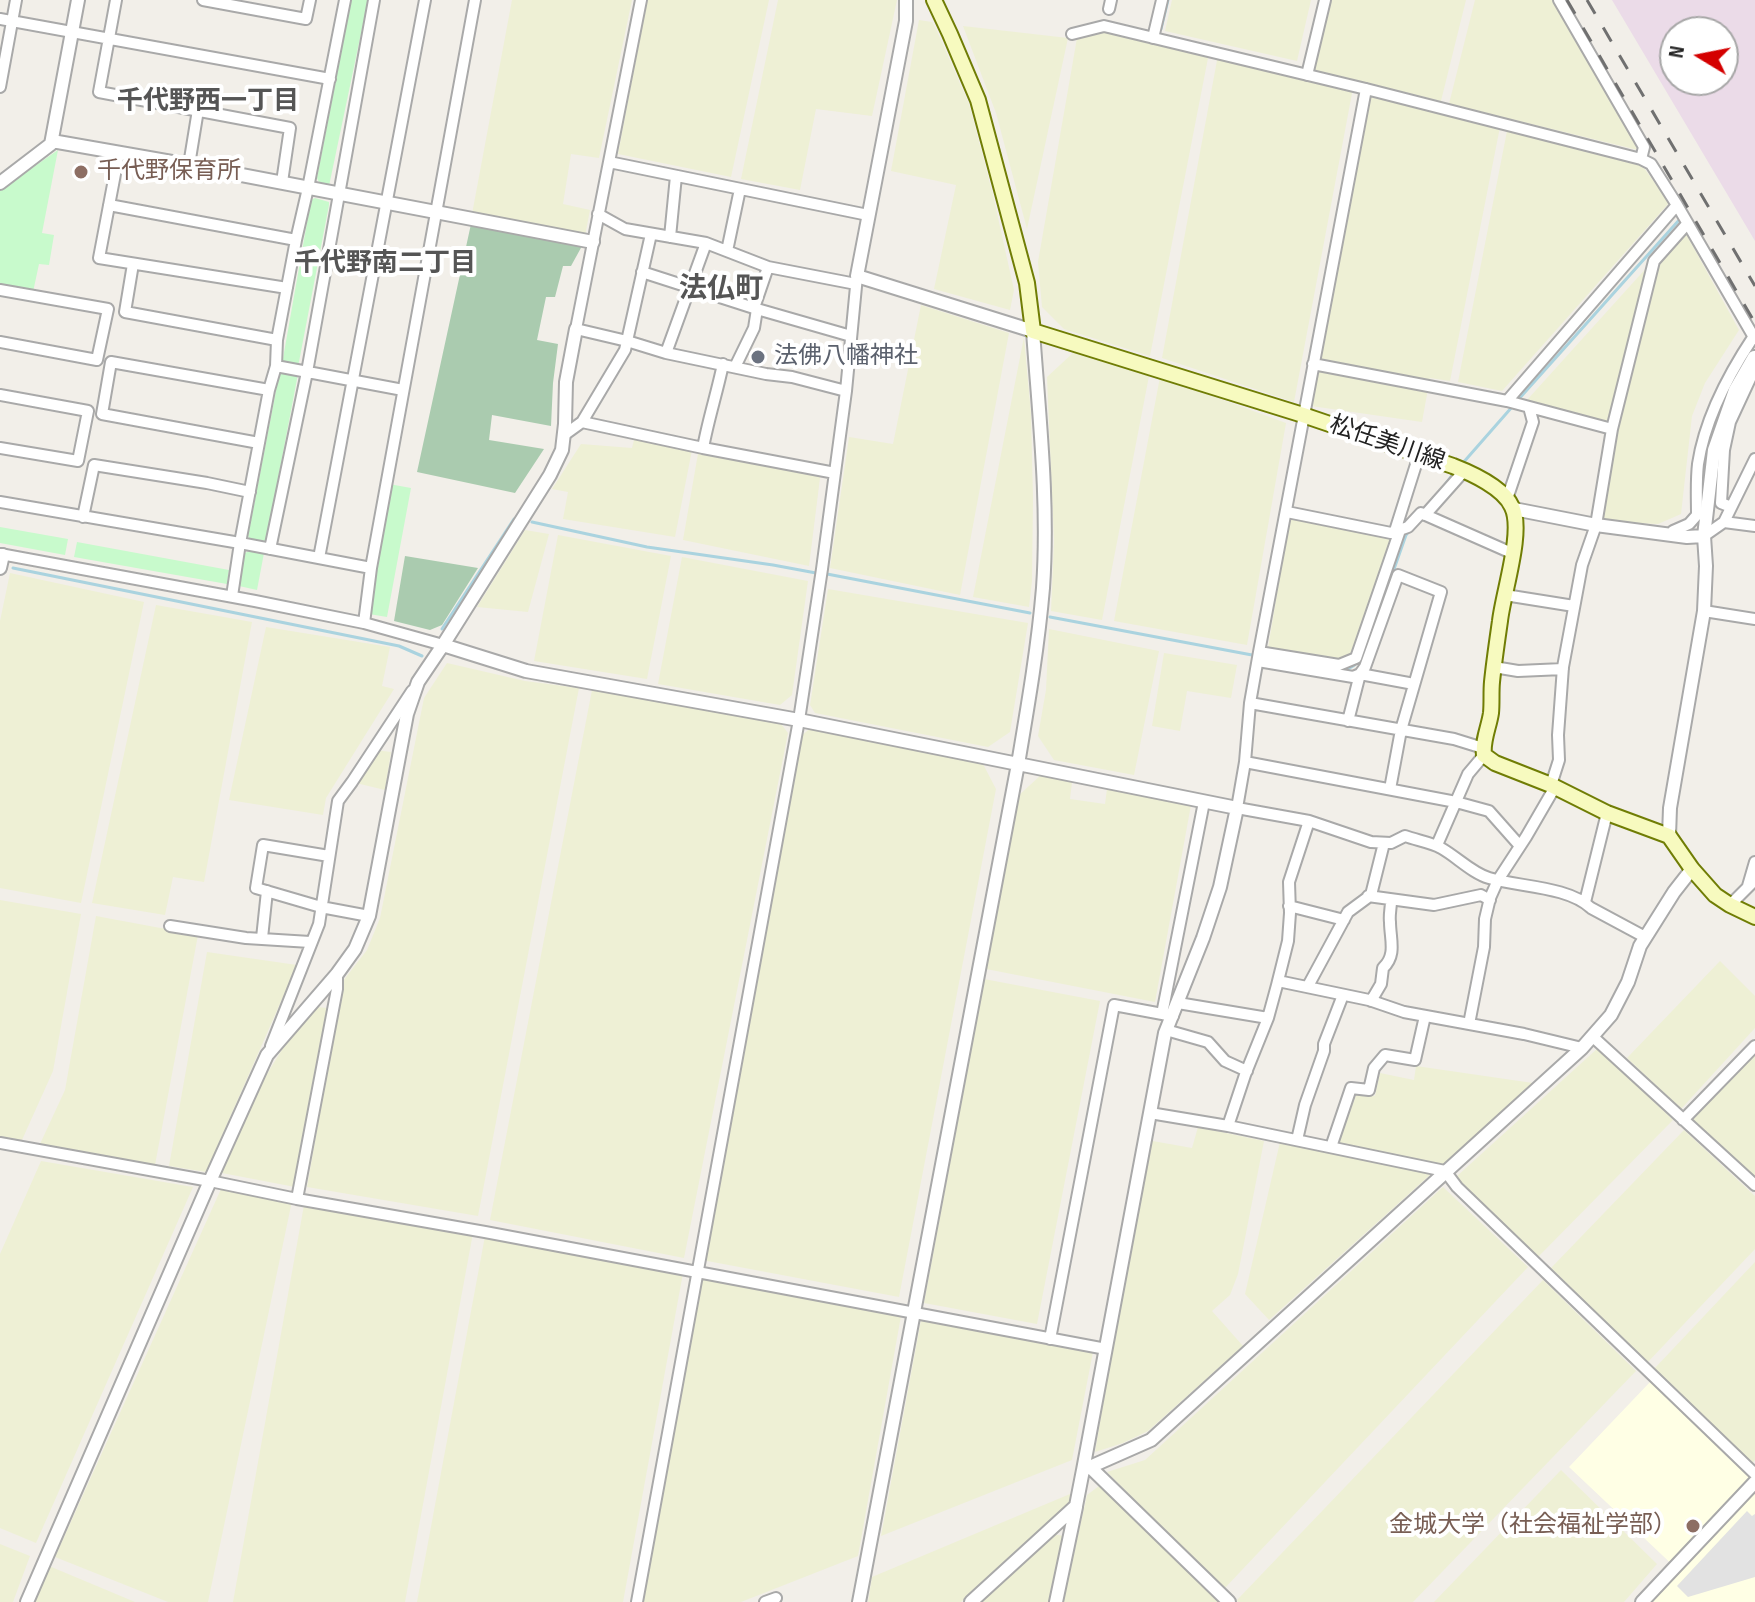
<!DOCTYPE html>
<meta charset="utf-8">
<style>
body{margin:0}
#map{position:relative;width:1755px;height:1602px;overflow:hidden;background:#f2efe9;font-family:"Sofia Sans Condensed",sans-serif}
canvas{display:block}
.north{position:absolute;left:1659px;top:16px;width:80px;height:80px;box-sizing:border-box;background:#fff;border:2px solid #a7a7a7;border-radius:50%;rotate:280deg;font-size:22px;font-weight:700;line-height:32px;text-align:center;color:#222}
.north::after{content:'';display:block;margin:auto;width:28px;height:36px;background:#d40000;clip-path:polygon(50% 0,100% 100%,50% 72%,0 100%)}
</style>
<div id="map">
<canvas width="1755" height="1602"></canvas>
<div class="north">N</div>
</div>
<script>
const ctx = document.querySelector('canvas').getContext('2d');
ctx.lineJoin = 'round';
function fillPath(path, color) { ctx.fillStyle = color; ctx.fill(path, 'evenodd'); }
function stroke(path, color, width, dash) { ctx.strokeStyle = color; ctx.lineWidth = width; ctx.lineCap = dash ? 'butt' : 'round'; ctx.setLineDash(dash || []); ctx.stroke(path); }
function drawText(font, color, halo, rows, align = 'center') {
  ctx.font = font + ' "Sofia Sans Condensed","Noto Sans JP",sans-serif'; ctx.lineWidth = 8; ctx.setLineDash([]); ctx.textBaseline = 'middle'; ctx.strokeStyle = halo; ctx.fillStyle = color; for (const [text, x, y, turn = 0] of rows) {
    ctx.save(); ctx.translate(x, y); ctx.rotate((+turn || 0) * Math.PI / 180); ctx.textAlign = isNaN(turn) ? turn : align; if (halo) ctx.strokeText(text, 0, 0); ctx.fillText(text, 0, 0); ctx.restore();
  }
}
fillPath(new Path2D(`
 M1613,0H1755V241L1612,0ZM1675,32H1723V80H1675Z`), '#ebdbe8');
fillPath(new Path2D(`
 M1651,1381L1755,1479V1602H1652L1680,1572L1569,1467Z`), '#ffffe5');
fillPath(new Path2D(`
 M512,0H632L599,158L571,154L563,204L590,210L585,236L472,214Z
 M647,0H769L731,177L618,154Z
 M778,0H897L872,116L816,109L800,190L741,179Z
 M1172,0H1311L1297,61L1165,31Z
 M1330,0H1466L1441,101L1313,70Z
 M1475,0H1552L1638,150L1449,104Z
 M919,20L932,22L937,31L969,104L993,195L1014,290L1010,310L934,289L956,185L891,171Z
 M963,26L1068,38L1027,229L996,113Z
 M1108,31L1209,53L1150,356L1064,329L1042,307L1038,262L1077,38Z
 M1218,55L1353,88L1294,402L1162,358Z
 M1364,94L1500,127L1450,381L1430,378L1422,422L1304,405Z
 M1507,131L1642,165L1669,203L1502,391L1458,382Z
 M1685,232L1739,330L1705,383L1692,416L1681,514L1658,524L1605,522L1602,517L1617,430L1659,263Z
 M1649,265L1610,423L1527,400Z
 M921,305L1009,333L960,595L830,568L849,437L893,444Z
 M1024,337L1031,414L1033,498L1032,581L1029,607L973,597Z
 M1074,352L1149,376L1102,620L1051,611L1054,541L1047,377Z
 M1160,377L1286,423L1247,645L1114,621Z
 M636,432L693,445L675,537L563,519L568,492L552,489L581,444L632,448Z
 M699,448L821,470L809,566L683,540Z
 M1290,515L1392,538L1357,647L1349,657L1336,659L1268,648Z
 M525,530L549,534L528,612L477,607Z
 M558,535L671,556L647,679L534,661Z
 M682,557L808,581L792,695L780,705L658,684Z
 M10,573L144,602L81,903L0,888V621Z
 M828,589L1028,623L1010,732L988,747L815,713L810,705Z
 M156,605L252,622L204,882L173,877L165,915L92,903Z
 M266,627L390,647L382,686L394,689L326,798L323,815L229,800Z
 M1049,629L1159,651L1134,775L1054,760L1038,736L1046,690Z
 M1164,653L1237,665L1231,698L1187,691L1180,731L1152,726Z
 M447,663L525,681L579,688L478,1216L307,1187L343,981L367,950L380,918L424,698Z
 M592,690L779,721L788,733L684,1258L490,1220Z
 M812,727L983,764L996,789L899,1297L702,1260L801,736Z
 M375,750L391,752L385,790L356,783Z
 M1041,775L1072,782L1070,799L1105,804L1107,789L1191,805L1155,1002L986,969L1018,796Z
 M0,900L81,914L53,1071L22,1140L0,1136Z
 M96,916L198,935L155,1165L40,1144L65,1090Z
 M207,952L297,965L206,1172L169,1166Z
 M1720,961L1755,996V1028L1681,1109L1627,1058Z
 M984,979L1100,1001L1037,1324L924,1303Z
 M317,1007L328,1008L295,1187L222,1173L264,1079L283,1048Z
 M1598,1048L1673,1120L1538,1257L1456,1177Z
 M1755,1053V1180L1690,1120Z
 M1416,1066L1533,1083L1444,1165L1338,1144L1357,1093L1375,1096L1380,1073L1414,1080Z
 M1198,1127L1264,1141L1238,1274L1230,1295L1212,1311L1243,1346L1148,1431L1123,1443L1095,1452L1147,1140L1192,1148Z
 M1684,1130L1755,1196V1249L1647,1363L1551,1268Z
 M1280,1142L1431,1174L1269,1320L1245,1294Z
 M41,1161L193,1187L36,1543L0,1528V1254Z
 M1443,1187L1528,1267L1224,1589L1107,1472L1145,1460Z
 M221,1189L292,1201L208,1602H168L55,1557Z
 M304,1205L473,1233L405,1602H233Z
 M485,1236L683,1273L623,1602H417Z
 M1755,1262V1460L1752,1463L1654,1369Z
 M699,1277L901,1316L858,1556L741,1602H640Z
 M1543,1280L1636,1371L1413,1602H1238L1237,1600Z
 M921,1320L1093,1352L1072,1460L881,1536Z
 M1561,1470L1657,1564L1624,1602H1434Z
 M1099,1486L1220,1602H1063L1087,1495Z
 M1070,1494L1073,1500L961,1602H868L872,1577Z
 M1052,1534L1064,1536L1050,1602H978Z
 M0,1544L30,1556L13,1602H0Z
 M49,1566L135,1602H34Z`), '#eef0d5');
fillPath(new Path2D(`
 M471,224L582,246L571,266H563L555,297H546L537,340L558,344L553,383L551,426L492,415L489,440L544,449L515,493L417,472Z
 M405,556L478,568L442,625L430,630L394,621Z`), '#aacbaf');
fillPath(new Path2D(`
 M351,0H368L329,186L320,184L317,178Z
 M58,150L42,233L54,235L49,265L39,264L33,292L0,286V190Z
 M315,198L329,202V205L298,367L282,364L311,200Z
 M280,370L298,374L266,542L263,543L251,541L248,536Z
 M389,484L411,488L387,617L369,614L379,554L377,544Z
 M0,527L68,539L65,555L0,543Z
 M77,542L229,570L227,584L74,557Z
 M249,551L264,553L257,590L239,586L245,553Z`), '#c8facc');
fillPath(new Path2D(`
 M1747,1511L1752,1516L1755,1514V1577L1688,1597L1677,1586Z`), '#e2e2e2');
stroke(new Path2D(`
 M1161,29L1168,0
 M1517,401L1680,219
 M1462,464L1512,407
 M1444,486L1454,473
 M532,522L647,547L773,565L816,573
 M13,568L399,646L422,656
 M1394,569L1406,535L1410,530
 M827,574L1030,613
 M1050,617L1252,655
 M1374,627L1389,582
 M442,629L514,519
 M1340,671C1352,669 1358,663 1365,653`), '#aad3df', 3);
const minor = new Path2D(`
 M116,0L99,92L290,128L282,182
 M203,0L306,19L310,0
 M641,0L576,329L627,341L666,353L766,374L792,377L846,391
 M1559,0L1644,147L1641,159
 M1109,9L1111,0
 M0,19L330,79
 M1072,34L1104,26L1366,89L1641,159L1651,164L1677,205L1755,339
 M1153,38L1162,0
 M1307,75L1325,0
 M0,87L16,0
 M1366,89L1259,652L1250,703L1245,762L1237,808L1309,821L1371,842L1391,843L1405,836C1416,840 1433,843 1441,848C1457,857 1472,873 1489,878C1518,887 1568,886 1591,908L1645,937
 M119,153L99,258L287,288
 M609,162L868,215
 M189,165L198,110
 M109,205L296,240
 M598,214L625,229L706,243L768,267L856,284
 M670,237L676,176
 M727,251L740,189
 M133,264L125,312L277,340
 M642,272L757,309L851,336
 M0,290L108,309L97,360L0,342
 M754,308L768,267
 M666,353L706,243
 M1313,364L1507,401L1677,205
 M276,366L403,390
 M735,367L754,328L757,309
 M0,395L88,411L78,461L0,448
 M1507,401L1612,429
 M582,422L703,448L835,473
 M564,435L582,422L625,350L651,234
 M259,443L102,414L111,362L269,390
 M703,448C708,420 717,393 723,364
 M1507,499L1533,422L1529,407
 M0,502L240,543L371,568
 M1731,507L1721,503L1724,450L1730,422L1755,368
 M1287,512L1391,533L1408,527L1421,513L1514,554
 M1425,515L1465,470
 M83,517L94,465L207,483L250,492
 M1724,522L1755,526
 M1395,531L1419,455
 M1672,535L1673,531L1689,524L1697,515C1697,499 1696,481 1698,464C1705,418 1728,375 1754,336
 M1704,536L1724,522L1755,459
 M270,549L307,372L374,0
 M0,554L255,601L364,623L443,645
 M319,558L425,0
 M1505,595L1574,606
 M232,596L240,543L269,390L276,366L277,340L296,240L308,188L345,0
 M1704,611L1755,619
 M364,623L371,568L475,0
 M1259,652L1339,665L1356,658L1400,530
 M1258,661L1353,677L1360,674L1365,667L1398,575L1441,592L1401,730L1390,789
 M1494,667L1518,671L1563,669
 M1250,703L1454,739L1483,748
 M1348,721L1360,674L1414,684
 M1245,762L1456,802L1489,811L1520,846
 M1551,785L1559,760L1558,735L1563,667L1582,565L1596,525L1612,429L1654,261L1687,224
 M1437,845L1468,774L1484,755
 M329,856L263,845L256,888L321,907L369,916
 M1748,886L1755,862
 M1368,896L1434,905L1481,895L1490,900
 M1585,902L1607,813
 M1730,905L1755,880
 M1289,906L1344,920
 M170,926L246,938L310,942
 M262,938L267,891
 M1278,981L1369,1000L1404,1012L1524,1034L1582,1048
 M1308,986L1348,912L1371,895L1384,843
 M1371,1001L1381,984L1383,968C1397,955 1390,939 1390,922C1389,915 1391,908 1391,901
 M1178,1003L1268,1018
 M1162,1014L1204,802
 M1469,1024L1484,947L1485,919L1490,898L1498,880L1526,837L1555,787
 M1166,1030L1208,1042L1225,1061L1247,1071
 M1592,1036L1755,1185
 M271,1046L319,924L338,801L352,782L412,691
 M1150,1113L1228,1126L1445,1171L1457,1187L1755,1474
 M1683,1120L1755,1046
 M1228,1126L1245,1075L1268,1018L1277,985L1288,941L1290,913L1289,882L1309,821
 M1297,1140L1305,1105L1324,1051V1044L1343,995
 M0,1143L210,1181L297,1199L485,1232L1106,1349
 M1331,1147L1351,1088L1369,1090L1374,1068L1385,1055L1415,1060L1425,1016
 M297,1199L337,989V974
 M1050,1339L1114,1005L1173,1016
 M637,1602L799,720L822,569L846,391L857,276
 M765,1602L776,1598`);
const tertiary = new Path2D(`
 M52,141L189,165L593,242
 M0,183L51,144L78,0
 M576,329L566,382L565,424L562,450L550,475L443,645L526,671L799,720L1237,808L1220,887L1203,938L1165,1033L1083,1470
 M1514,509L1596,525L1687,537L1704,536
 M0,568L3,555
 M1669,836L1670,808L1704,611L1706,566L1704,536L1714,450L1735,390L1754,357
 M1090,1467L1229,1602
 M27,1602L210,1181L267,1055L337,974L355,949L369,916L407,714L418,682L443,645
 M859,1602L1018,764C1028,705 1038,647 1043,588C1049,502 1039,416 1033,331L857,276L906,21V0
 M971,1602L1076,1506L1083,1470L1151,1440L1582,1048L1611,1015L1628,982L1640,946L1674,892L1692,869
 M1056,1602L1076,1507
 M1642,1602L1755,1482`);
const secondary = new Path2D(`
 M934,0L950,34L978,100L1027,283L1033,331L1303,415L1453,466C1471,473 1504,488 1512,507C1524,531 1503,593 1500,621C1497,642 1494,662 1492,682C1491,692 1492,703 1491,713C1489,727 1482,741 1484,755L1495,763L1551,785L1607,813L1669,836L1692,869L1715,895L1730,905L1755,917`);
stroke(minor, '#a9a9a9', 14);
stroke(tertiary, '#a9a9a9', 16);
stroke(secondary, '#707d05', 18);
stroke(minor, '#fff', 10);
stroke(tertiary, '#fff', 12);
stroke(secondary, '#f7fabf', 14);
stroke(new Path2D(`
 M1567,0L1755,323
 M1587,0L1755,286`), '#707070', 3, [16, 16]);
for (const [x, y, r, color] of [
 [81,172,8,"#8d6e63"],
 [758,357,8,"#6b7280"],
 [1693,1526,8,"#8d6e63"]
]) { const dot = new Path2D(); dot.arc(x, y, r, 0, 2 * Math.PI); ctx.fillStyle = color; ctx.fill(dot); stroke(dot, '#fff', 3); }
drawText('24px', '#785e54', '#fff', [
 ["千代野保育所",97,172],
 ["金城大学（社会福祉学部）",1677,1526,"right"]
], 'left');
drawText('24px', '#5b616d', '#fff', [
 ["法佛八幡神社",774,357]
], 'left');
drawText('24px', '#222', '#fff', [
 ["松任美川線",1387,444,19]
]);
drawText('bold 26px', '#555', '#fff', [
 ["千代野西一丁目",208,102],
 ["千代野南二丁目",385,264]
]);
drawText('bold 28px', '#555', '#fff', [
 ["法仏町",721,290]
]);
</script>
